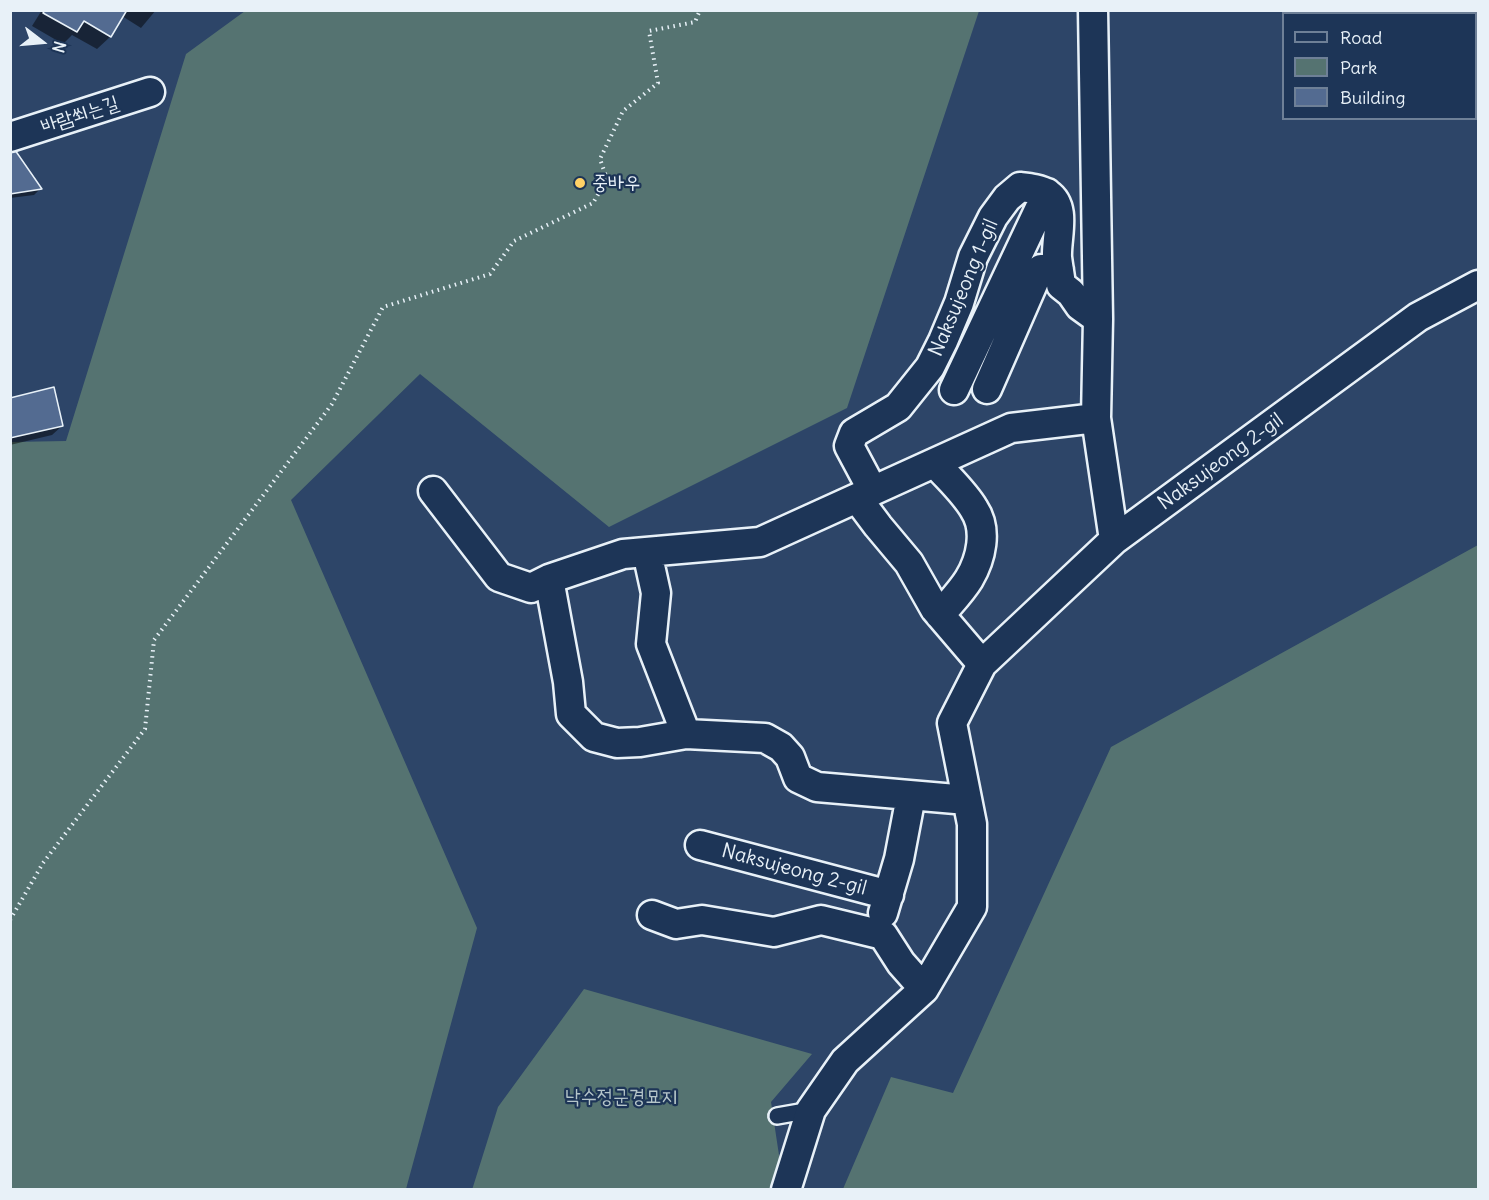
<!DOCTYPE html>
<meta charset="utf-8">
<style>
body{margin:0}
#map{position:relative;width:1489px;height:1200px;overflow:hidden;background:#2d4568;font-family:Delius,sans-serif}
canvas{display:block}
.frame{position:absolute;inset:0;border:12px solid #e8f1f8;pointer-events:none}
.legend{position:absolute;left:1282px;top:12px;width:195px;height:108px;box-sizing:border-box;background:#1d3557;border:2px solid #6e8097;margin:0;padding:8px 10px;list-style:none;font-size:18px;color:#e8f1f8}
.legend li{display:flex;align-items:center;gap:12px;height:30px}
.legend b{width:30px;border:2px solid #6e8097}
.north{position:absolute;left:12px;top:12px;width:60px;height:60px;-webkit-text-stroke:4px #1d3557;paint-order:stroke;rotate:106deg;font-size:16px;font-weight:700;line-height:24px;text-align:center;color:#e8f1f8}
.north::after{content:'';display:block;margin:auto;width:21px;height:27px;background:#e8f1f8;clip-path:polygon(50% 0,100% 100%,50% 72%,0 100%)}
</style>
<div id="map">
<canvas width="1489" height="1200"></canvas>
<div class="frame"></div>
<ul class="legend">
<li><b style="height:8px;background:#1d3557"></b>Road</li>
<li><b style="height:16px;background:#557371"></b>Park</li>
<li><b style="height:16px;background:#536b91"></b>Building</li>
</ul>
<div class="north">N</div>
</div>
<script>
const ctx = document.querySelector('canvas').getContext('2d');
ctx.lineJoin = 'round';
function fillPath(path, color) { ctx.fillStyle = color; ctx.fill(path, 'evenodd'); }
function stroke(path, color, width, dash) { ctx.strokeStyle = color; ctx.lineWidth = width; ctx.lineCap = dash ? 'butt' : 'round'; ctx.setLineDash(dash || []); ctx.stroke(path); }
function drawText(font, color, halo, rows, align = 'center') {
  ctx.font = font + ' Delius,"Poor Story",sans-serif'; ctx.lineWidth = 4.5; ctx.setLineDash([]); ctx.textBaseline = 'middle'; ctx.strokeStyle = halo; ctx.fillStyle = color; for (const [text, x, y, turn = 0] of rows) {
    ctx.save(); ctx.translate(x, y); ctx.rotate((+turn || 0) * Math.PI / 180); ctx.textAlign = isNaN(turn) ? turn : align; if (halo) ctx.strokeText(text, 0, 0); ctx.fillText(text, 0, 0); ctx.restore();
  }
}
fillPath(new Path2D(`
 M245,11H979L847,408L609,527L420,374L291,500L477,928L406,1189H11V442L66,441L186,54Z
 M1478,545V1189H843L891,1077L953,1093L1111,747Z
 M584,989L812,1054L771,1102L782,1175L776,1189L472,1190L498,1107Z`), '#557371');
fillPath(new Path2D(`
 M42,10H156L141,28L122,16L110,37L97,49L72,35L63,44L32,26Z
 M10,154L40,189L34,195L10,198Z
 M10,399L62,426L52,435L10,445Z`), '#0007');
const building = new Path2D(`
 M45,10H127L111,37L84,21L77,32L43,13Z
 M15,150L42,189L10,194V152Z
 M54,387L63,426L10,438V398Z`);
fillPath(building, '#536b91');
stroke(building, '#e8f1f8', 1.5);
const lane = new Path2D(`
 M777,1116L811,1110`);
const street = new Path2D(`
 M1093,10L1098,319L1096,418L1114,540
 M10,137L150,92
 M987,389L1036,277L1041,269L1059,270
 M954,390L1047,193
 M935,463C948,478 964,492 974,509C988,530 981,559 969,579C961,592 949,604 940,615
 M433,491L499,577L531,588L549,579L623,554L760,542L1011,428L1096,418
 M873,491L849,446L854,433L898,407L930,367L943,341L959,303L973,257L993,217L1007,198L1020,187C1029,188 1040,189 1048,194C1067,207 1056,237 1057,257C1058,266 1060,276 1061,285L1071,293L1080,306L1098,319
 M857,498L878,526L909,563L935,609L982,664
 M647,552L656,593L651,644L686,734
 M549,579L568,682L571,714L594,737L617,743L640,742L686,734L765,738L781,747L790,757L798,778L817,787L967,800
 M700,845L889,895
 M883,913L899,859L911,796
 M652,915L676,924L702,920L774,932L821,920L883,935L901,963L924,989
 M786,1190L811,1110L845,1061L924,989L972,907V824L952,723L982,664L1114,540L1418,317L1478,285`);
stroke(lane, '#e8f1f8', 20);
stroke(street, '#e8f1f8', 33);
stroke(new Path2D(`
 M10,920L43,863L145,729L154,640L332,404L383,307L490,274L514,241L593,203L607,179L600,159L623,111L658,83L649,31L695,22L700,10`), '#e8f1f8', 4, [1.5, 4.5]);
stroke(lane, '#1d3557', 15);
stroke(street, '#1d3557', 28);
for (const [x, y, r, color] of [
 [580,183,6,"#ffd166"]
]) { const dot = new Path2D(); dot.arc(x, y, r, 0, 2 * Math.PI); ctx.fillStyle = color; ctx.fill(dot); stroke(dot, '#1d3557', 2); }
drawText('20px', '#e8f1f8', '#1d3557', [
 ["바람쐬는길",80,115,-18],
 ["Naksujeong 1-gil",964,288,-67],
 ["Naksujeong 2-gil",1221,462,-36],
 ["Naksujeong 2-gil",794,870,15]
]);
drawText('20px', '#e8f1f8', '#1d3557', [
 ["중바우",592,183]
], 'left');
drawText('20px', '#b5c5c9', '#1d3557', [
 ["낙수정군경묘지",621,1097]
]);
</script>
